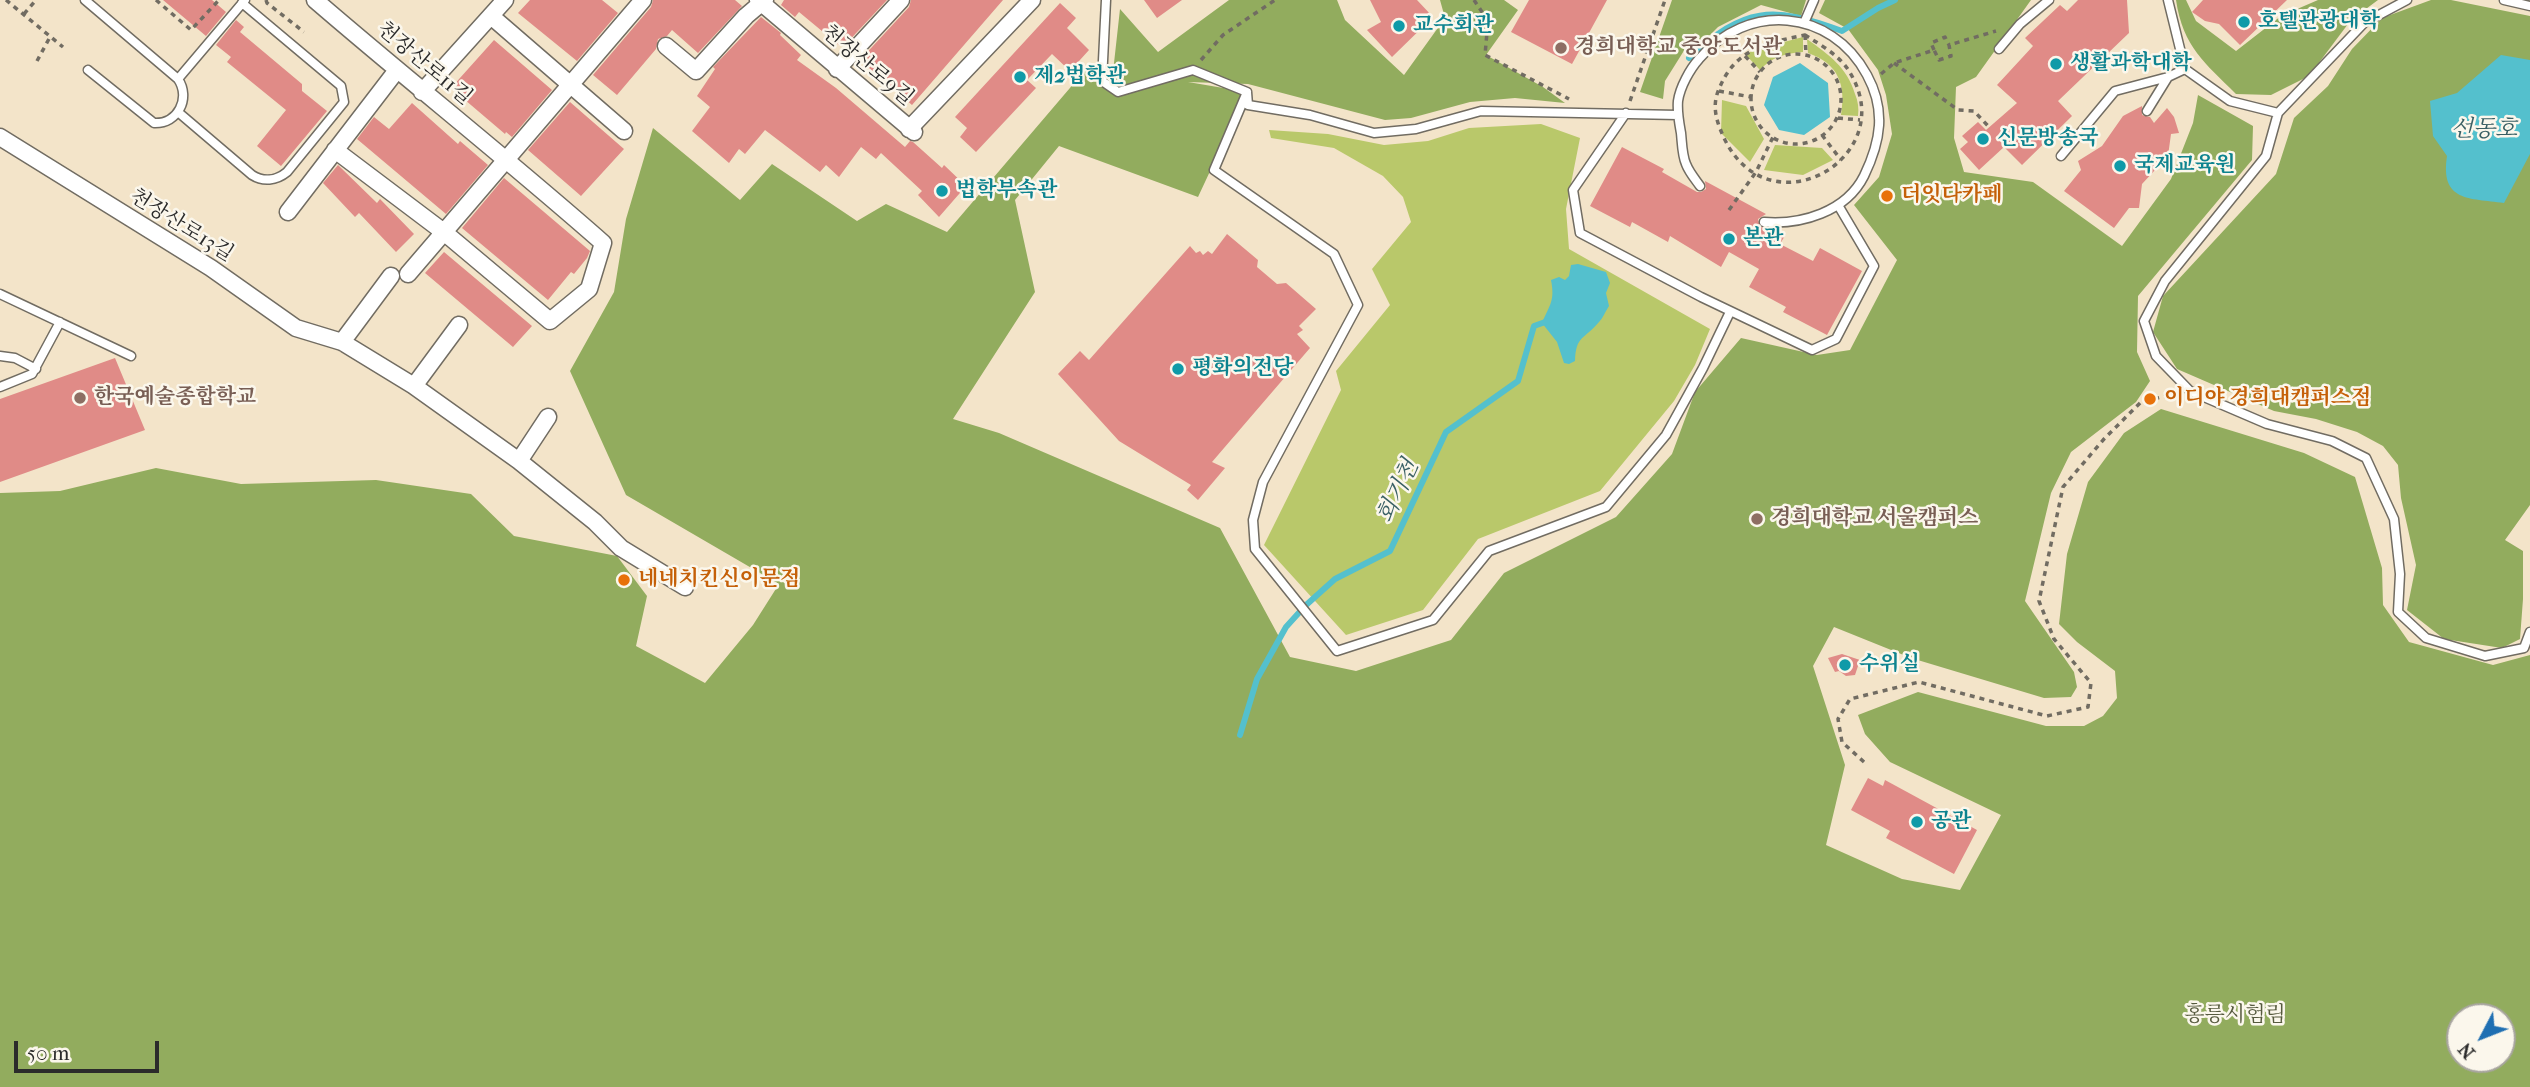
<!DOCTYPE html>
<meta charset="utf-8">
<style>
body{margin:0}
#map{position:relative;width:2530px;height:1087px;overflow:hidden;background:#f3e4c9;font-family:"IM FELL French Canon",serif}
canvas{display:block}
.north{position:absolute;left:2446px;top:1003px;width:70px;height:70px;box-sizing:border-box;background:#fbf7ec;border:2px solid #a8a59f;border-radius:50%;rotate:228deg;font-size:19px;font-weight:700;line-height:28px;text-align:center;color:#2b2b2b}
.north::after{content:'';display:block;margin:auto;width:24px;height:32px;background:#1f6fb2;clip-path:polygon(50% 0,100% 100%,50% 72%,0 100%)}
.scale{position:absolute;left:14px;top:1041px;width:145px;height:32px;box-sizing:border-box;border:4px solid #2b2b2b;border-top:0;padding-left:9px;font-size:21px;line-height:24px;white-space:nowrap;color:#2b2b2b;-webkit-text-stroke:5px #fbf7ec;paint-order:stroke}
</style>
<div id="map">
<canvas width="2530" height="1087"></canvas>
<div class="north">N</div>
<div class="scale">50 m</div>
</div>
<script>
const ctx = document.querySelector('canvas').getContext('2d');
ctx.lineJoin = 'round';
function fillPath(path, color) { ctx.fillStyle = color; ctx.fill(path, 'evenodd'); }
function stroke(path, color, width, dash) { ctx.strokeStyle = color; ctx.lineWidth = width; ctx.lineCap = dash ? 'butt' : 'round'; ctx.setLineDash(dash || []); ctx.stroke(path); }
function drawText(font, color, halo, rows, align = 'center') {
  ctx.font = font + ' "IM FELL French Canon","Noto Serif KR",serif'; ctx.lineWidth = 5; ctx.setLineDash([]); ctx.textBaseline = 'middle'; ctx.strokeStyle = halo; ctx.fillStyle = color; for (const [text, x, y, turn = 0] of rows) {
    ctx.save(); ctx.translate(x, y); ctx.rotate((+turn || 0) * Math.PI / 180); ctx.textAlign = isNaN(turn) ? turn : align; if (halo) ctx.strokeText(text, 0, 0); ctx.fillText(text, 0, 0); ctx.restore();
  }
}
fillPath(new Path2D(`
 M1803,37V52C1786,53 1772,57 1760,70L1745,54L1761,48Z
 M1807,39C1829,55 1847,67 1855,94C1858,101 1859,108 1858,116L1841,115C1846,85 1839,64 1808,53Z
 M1722,100L1746,106L1764,139L1750,162L1721,133Z
 M1541,124L1580,138L1566,209L1569,249L1710,329L1695,365L1674,401L1600,491L1478,539L1423,610L1346,635L1264,545L1341,390L1336,371L1390,305L1372,269L1411,222L1403,197L1383,176L1334,148L1271,138L1269,130L1328,134L1384,145L1428,141L1469,128Z
 M1775,145L1822,148L1833,160L1803,175L1764,170Z`), '#b9c86a');
fillPath(new Path2D(`
 M1229,0H1337L1345,20L1404,75L1445,18L1440,0H1504L1518,10L1486,55L1543,87L1565,103L1515,98L1470,102L1411,118L1385,120L1248,84L1188,82L1247,92L1198,197L1059,146L1015,200L1035,292L953,419L999,433L1220,528L1290,657L1356,671L1451,640L1504,573L1616,517L1672,454L1695,392L1741,338L1817,355L1850,350L1897,260L1854,205L1879,177L1892,134L1886,95L1878,70L1848,29L1819,13L1825,0H2031L1976,77L1956,87L1954,138L1964,172L2033,182L2122,246L2171,179L2193,123L2198,95L2253,126L2252,160L2138,296L2137,352L2150,381L2136,402L2071,452L2051,493L2025,601L2074,672L2077,687L2071,697L2044,698L1911,658L1834,627L1813,666L1845,765L1826,845L1902,879L1960,890L2001,815L1890,762L1865,734L1858,715L1918,692L2046,726H2084L2103,716L2117,698L2115,671L2077,642L2059,624L2067,554L2088,482L2124,433L2161,409L2304,453L2355,477L2382,568L2383,605L2409,642L2493,665L2530,655V1087H0V493L60,491L156,468L241,484L376,480L471,494L514,536L617,556L647,596L636,646L705,683L753,625L779,584L626,495L570,371L614,292L626,219L653,128L740,200L772,164L857,221L886,204L947,232L1087,68L1113,72L1120,9L1158,52ZM2460,1017H2502V1059H2460Z
 M1672,0H1806L1801,16L1761,5L1718,27L1699,46L1690,41L1665,81L1663,99L1640,92Z
 M2176,0H2186L2196,21L2236,51L2281,16L2318,0H2378L2351,20L2309,76L2271,95L2236,94C2205,63 2183,47 2176,0Z
 M2431,0H2451L2530,16V505L2505,540L2523,551V599L2520,639L2502,648L2444,639L2407,610L2416,565L2401,498L2398,465L2383,446L2357,432L2316,419L2274,411L2177,369L2153,332L2163,296L2276,174L2294,118L2328,86L2352,49L2382,18Z`), '#92ac5e');
fillPath(new Path2D(`
 M2501,55L2530,60V154L2504,203C2469,198 2440,202 2447,156L2433,136L2430,101L2457,93Z
 M1800,63L1828,83L1830,117L1804,135L1779,130L1764,105L1773,77Z
 M1578,264L1606,272L1610,283L1606,293L1609,306C1605,312 1603,318 1599,322C1584,340 1576,335 1575,361L1569,364L1564,363L1557,342L1542,323C1550,304 1555,301 1551,280L1559,277L1565,280L1569,276L1571,265Z`), '#54c0cd');
stroke(new Path2D(`
 M1689,58C1744,7 1772,5 1842,31L1878,8L1895,0
 M1240,735L1257,679L1286,627L1305,606L1335,579L1390,551L1446,432L1518,381L1534,326L1548,321`), '#54c0cd', 6);
fillPath(new Path2D(`
 M163,0H212L226,12L206,36Z
 M530,0H602L618,13L577,61L518,13Z
 M653,0H735L742,6L698,53L672,30L667,36L658,39L656,49L617,95L593,75L651,7Z
 M784,0H887L844,46L841,44L840,46L799,12L795,17L781,5Z
 M911,0H1003L912,105L860,60L909,7Z
 M1144,0H1182L1157,18Z
 M1370,0H1417L1433,17L1392,57L1367,30L1381,22Z
 M1529,0H1607L1572,64L1511,32Z
 M2078,0H2127L2129,33L2058,101L2072,116L2022,165L2004,147L1979,170L1960,149L1968,142L1962,136L1978,122L1986,130L2017,103L1997,85L2033,46L2025,38L2060,5L2067,11Z
 M2203,0H2287L2240,45L2219,24L2205,21L2192,12Z
 M1060,3L1076,18L1067,28L1089,50L1070,71L1052,54L1027,80L1036,88L976,152L960,137L967,128L955,117Z
 M761,17L781,33L780,35L801,55L797,60L836,88L905,147L910,141L913,142L942,168L944,165L966,186L939,217L918,195L922,191L881,153L876,159L861,147L839,177L826,165L820,172L765,130L745,154L739,149L729,163L692,131L710,107L697,96L715,69L713,67Z
 M236,20L244,27L240,32L302,84V91L327,111L281,166L257,146L286,110L227,62L231,57L216,45Z
 M494,40L552,90L512,137L506,132L505,134L451,88Z
 M570,102L624,149L581,196L528,150Z
 M412,103L458,144L460,141L488,165L446,214L357,139L374,117L389,129Z
 M2142,106V115L2150,117L2154,123L2167,108L2174,117L2179,133L2171,134L2168,156L2142,184L2139,208H2129L2114,228L2064,191L2081,170L2078,161L2102,146L2123,116Z
 M1622,147L1664,169L1662,172L1697,192H1701L1706,189L1705,181L1766,214L1758,219L1760,227L1776,229L1786,234L1780,244L1813,261L1820,248L1862,271L1827,335L1783,312L1786,307L1749,287L1759,269L1729,252L1721,267L1670,236L1668,242L1632,222L1630,227L1590,206Z
 M338,165L377,203L380,199L414,234L396,252L359,213L355,217L323,183Z
 M504,178L590,251L587,258L574,274L571,272L548,300L462,228Z
 M1227,234L1258,260L1257,267L1277,284L1286,283L1316,309L1299,326L1303,330L1297,334L1310,348L1212,462L1225,468L1198,500L1187,490L1191,485L1119,441L1058,374L1080,351L1089,360L1190,246L1196,253L1200,251L1203,255L1208,251L1212,254Z
 M444,252L532,326L513,347L425,273Z
 M115,358L145,430L0,482V399Z
 M1842,654L1860,660L1855,675L1846,676L1839,671L1835,672L1828,658Z
 M1868,778L1883,786L1885,780L1977,830L1954,874L1886,838L1890,831L1851,810Z`), '#e08b87');
const lane = new Path2D(`
 M85,0L178,79C191,98 178,124 154,123L88,70
 M1106,0L1102,81L1118,92L1193,70L1247,92L1248,105L1310,115L1374,133L1416,129L1481,111L1678,115
 M2168,0L2185,69
 M2504,0L2530,6
 M1804,23L1814,0
 M1999,49L2020,24L2049,0
 M178,79L245,0
 M1247,92L1214,170L1334,254L1358,305L1263,482L1253,520L1255,549L1337,651L1433,620L1489,551L1606,507L1666,435L1703,368L1730,312
 M2147,111L2168,77
 M178,112L252,175C263,182 276,181 287,172L344,102L341,86L242,3
 M1626,113L1573,190L1580,233L1701,297L1812,350L1836,339L1874,266L1838,205
 M2278,113L2364,23L2407,0
 M2061,156L2115,91L2168,77L2185,69L2230,101L2278,113L2266,156L2165,281L2144,321L2156,356L2190,391L2267,424L2332,441L2366,458L2394,519L2400,574L2398,612L2426,638L2485,656L2524,648L2530,632
 M1700,186C1695,179 1689,172 1686,164C1682,155 1682,142 1681,133C1679,122 1677,112 1678,101C1680,87 1690,69 1699,59C1747,2 1831,8 1867,75C1886,110 1881,141 1864,176C1846,212 1801,225 1764,222
 M0,294L131,356
 M0,356L15,358L36,369
 M0,387L32,374L60,322`);
const street = new Path2D(`
 M315,0C410,82 509,160 603,243L589,289L550,321L445,233L335,150
 M758,0L914,132
 M491,16L624,131
 M666,46L696,71L746,16L765,0
 M837,69L901,0
 M422,92L505,0
 M909,129L1032,0
 M0,137L211,268L296,328L342,342L414,386L519,461L595,522L621,548L685,587
 M288,212L397,70
 M408,274L643,0
 M342,342L391,276
 M414,386L459,325
 M519,461L548,417`);
stroke(lane, '#716c62', 11);
stroke(street, '#716c62', 19);
stroke(new Path2D(`
 M6,0L63,47
 M156,0L191,30L219,0
 M266,0L267,3L304,32
 M1474,0L1488,21L1485,55L1569,99
 M24,14L36,0
 M1805,35C1819,44 1837,54 1847,68C1906,154 1772,234 1725,140C1717,123 1711,107 1719,89C1735,49 1766,43 1805,35Z
 M1805,35L1806,55
 M1934,50L1931,43L1945,37L1949,45
 M1751 99a45 45 0 1 1 90 0a45 45 0 1 1-90 0Z
 M1745,56L1760,72
 M1201,60L1223,35L1275,0
 M37,61L50,37
 M1894,63L1958,110L1974,111L1989,127
 M1881,74L1894,63L1934,50L1939,60L1951,56L1949,45L1996,31
 M1719,91L1751,97
 M1630,101L1665,0
 M1838,118L1860,120
 M1822,135L1841,160
 M1729,210L1756,172L1773,137
 M1864,762L1842,742L1838,719L1850,699L1919,682L2047,716L2088,707L2091,683L2054,639L2039,601L2063,487L2104,439L2141,402L2174,394`), '#716c62', 3.5, [5, 5]);
stroke(lane, '#fff', 8);
stroke(street, '#fff', 16);
for (const [x, y, r, color] of [
 [2244,22,7,"#0f9aa8"],
 [1399,26,7,"#0f9aa8"],
 [1561,48,7,"#8d6e63"],
 [2056,64,7,"#0f9aa8"],
 [1020,77,7,"#0f9aa8"],
 [1983,139,7,"#0f9aa8"],
 [2120,166,7,"#0f9aa8"],
 [942,191,7,"#0f9aa8"],
 [1887,196,7,"#e8710a"],
 [1729,239,7,"#0f9aa8"],
 [1178,369,7,"#0f9aa8"],
 [80,398,7,"#8d6e63"],
 [2150,399,7,"#e8710a"],
 [1757,519,7,"#8d6e63"],
 [624,580,7,"#e8710a"],
 [1845,665,7,"#0f9aa8"],
 [1917,822,7,"#0f9aa8"]
]) { const dot = new Path2D(); dot.arc(x, y, r, 0, 2 * Math.PI); ctx.fillStyle = color; ctx.fill(dot); stroke(dot, '#fbf7ec', 2.5); }
drawText('bold 21px', '#0d838f', '#fbf7ec', [
 ["호텔관광대학",2258,22],
 ["교수회관",1413,26],
 ["생활과학대학",2070,64],
 ["제2법학관",1034,77],
 ["신문방송국",1997,139],
 ["국제교육원",2134,166],
 ["법학부속관",956,191],
 ["본관",1743,239],
 ["평화의전당",1192,369],
 ["수위실",1859,665],
 ["공관",1931,822]
], 'left');
drawText('bold 21px', '#785e54', '#fbf7ec', [
 ["경희대학교 중앙도서관",1575,48],
 ["한국예술종합학교",94,398],
 ["경희대학교 서울캠퍼스",1771,519]
], 'left');
drawText('21px', '#2b2b2b', '#fbf7ec', [
 ["천장산로11길",424,64,40],
 ["천장산로9길",867,66,40],
 ["천장산로13길",181,226,32]
]);
drawText('bold 21px', '#c56008', '#fbf7ec', [
 ["더잇다카페",1901,196],
 ["이디야 경희대캠퍼스점",2164,399],
 ["네네치킨신이문점",638,580]
], 'left');
drawText('21px', '#565a3e', '#fbf7ec', [
 ["홍릉시험림",2235,1016]
]);
drawText('italic 23px', '#395f64', '#fbf7ec', [
 ["선동호",2484,130],
 ["회기천",1399,492,-65]
]);
</script>
